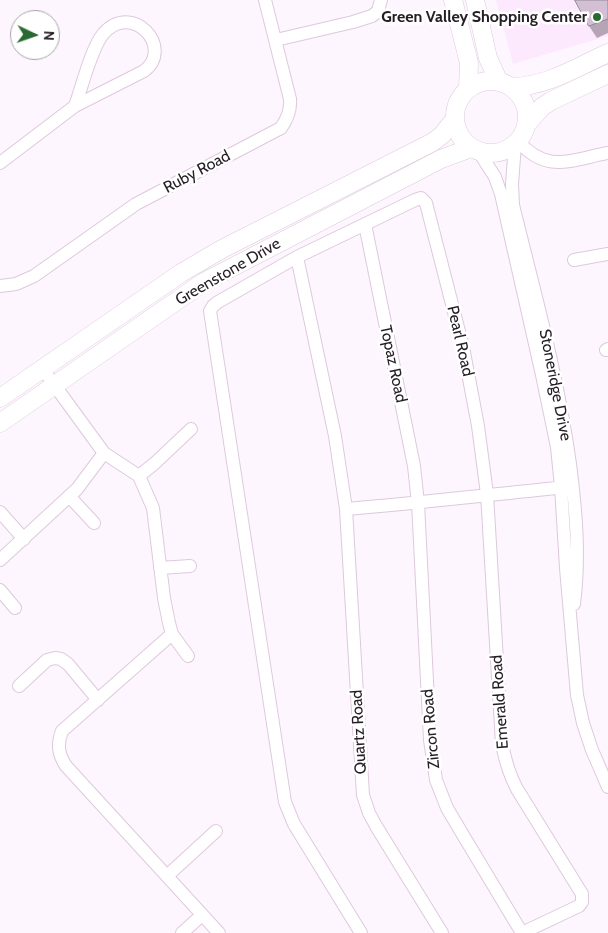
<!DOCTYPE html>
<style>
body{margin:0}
#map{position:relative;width:608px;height:933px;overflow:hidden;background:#fef6fe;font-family:Cabin,sans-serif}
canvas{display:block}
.north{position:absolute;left:10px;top:10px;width:50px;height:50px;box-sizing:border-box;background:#fff;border:1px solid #a8a5a8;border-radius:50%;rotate:93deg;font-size:14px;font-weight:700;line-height:20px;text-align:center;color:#251e25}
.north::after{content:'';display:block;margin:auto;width:18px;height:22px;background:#296932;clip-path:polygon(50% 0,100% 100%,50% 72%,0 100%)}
</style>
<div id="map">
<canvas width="608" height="933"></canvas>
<div class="north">N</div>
</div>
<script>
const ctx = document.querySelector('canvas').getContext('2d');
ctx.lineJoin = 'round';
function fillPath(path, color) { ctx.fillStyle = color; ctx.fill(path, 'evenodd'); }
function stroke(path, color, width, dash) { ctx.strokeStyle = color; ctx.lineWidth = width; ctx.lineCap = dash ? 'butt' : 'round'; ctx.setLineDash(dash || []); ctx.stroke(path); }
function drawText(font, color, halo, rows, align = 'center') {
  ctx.font = font + ' Cabin,sans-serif'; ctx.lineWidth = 5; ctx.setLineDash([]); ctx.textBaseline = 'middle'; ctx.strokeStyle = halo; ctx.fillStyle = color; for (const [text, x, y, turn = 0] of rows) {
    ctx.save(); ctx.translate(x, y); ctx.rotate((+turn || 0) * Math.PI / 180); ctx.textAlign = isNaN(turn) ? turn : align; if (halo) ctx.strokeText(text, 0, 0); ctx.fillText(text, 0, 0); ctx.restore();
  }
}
fillPath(new Path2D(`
 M496,0H608V36L513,64Z`), '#fde9fe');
const street = new Path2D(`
 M276,40L353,22L372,16L378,11L381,0
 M518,141C547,174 570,160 608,153
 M515,144L512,184L513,205C534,291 558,376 570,464C576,510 580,557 574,604
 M479,152L495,177L501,194L542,375L557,447L561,487L566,568L577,695L583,723L592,750L608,787
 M0,163L75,106L144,71C175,48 132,0 103,34C91,49 82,87 75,106
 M365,224L414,466L418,503L430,740L436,780L447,808L463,835L522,933
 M297,257L335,436L346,509L363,795L369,813L376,826L442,933
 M574,260L608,254
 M0,286L16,284L34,276L136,204L281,128C288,118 291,110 290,99L265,0
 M606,350L608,349
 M42,368L104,453L139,476
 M69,496L94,523
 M346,509C420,503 494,494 568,487
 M0,512L24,539
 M0,560L77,489L104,453
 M160,568L190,566
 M0,590L15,608
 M172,634L62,731C57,744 58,754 66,766L219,933
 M188,656L172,634L169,623L164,598L153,508L139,476L155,463L191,429
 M19,686L47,660L55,658L61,659L68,664L98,700
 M167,876L216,831
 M182,933L202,915
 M361,933L294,824L285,802L210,311L213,306L218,302L297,257L415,200L421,198L426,203L463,347L478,426L487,494L502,744C505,760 509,774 517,789L582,894V902L579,906L522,933`);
const secondary = new Path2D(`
 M453,0L469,63L468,89
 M475,0L488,58L499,82
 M455 117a36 36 0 1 1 72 0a36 36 0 1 1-72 0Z
 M511,87C546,87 577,67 608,53
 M526,125L542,107L551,101L608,74
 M0,398L181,273L222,249L433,142L442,135L454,120
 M0,423L204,282L441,159L471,148`);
stroke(street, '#ddc9dd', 14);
stroke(secondary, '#ddc9dd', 19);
stroke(street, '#fff', 12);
stroke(secondary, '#fff', 18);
fillPath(new Path2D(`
 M608,0V33L597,38L589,26Z`), '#b6a5b6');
const building = new Path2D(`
 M575,0H608V19L589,26Z`);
fillPath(building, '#d4c0d4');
stroke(building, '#948694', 1);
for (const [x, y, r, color] of [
 [597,17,5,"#296932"]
]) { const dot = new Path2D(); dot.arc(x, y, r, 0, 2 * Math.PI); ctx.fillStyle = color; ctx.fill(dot); stroke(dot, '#fff', 2); }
drawText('bold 16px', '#251e25', '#fff', [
 ["Green Valley Shopping Center",587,17]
], 'right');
drawText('16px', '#251e25', '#fff', [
 ["Ruby Road",197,172,-28],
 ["Greenstone Drive",228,272,-30],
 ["Pearl Road",460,341,77],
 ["Topaz Road",393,364,78],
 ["Stoneridge Drive",555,385,79],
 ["Emerald Road",500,702,-94],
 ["Zircon Road",431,729,-95],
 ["Quartz Road",359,732,-93]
]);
</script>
